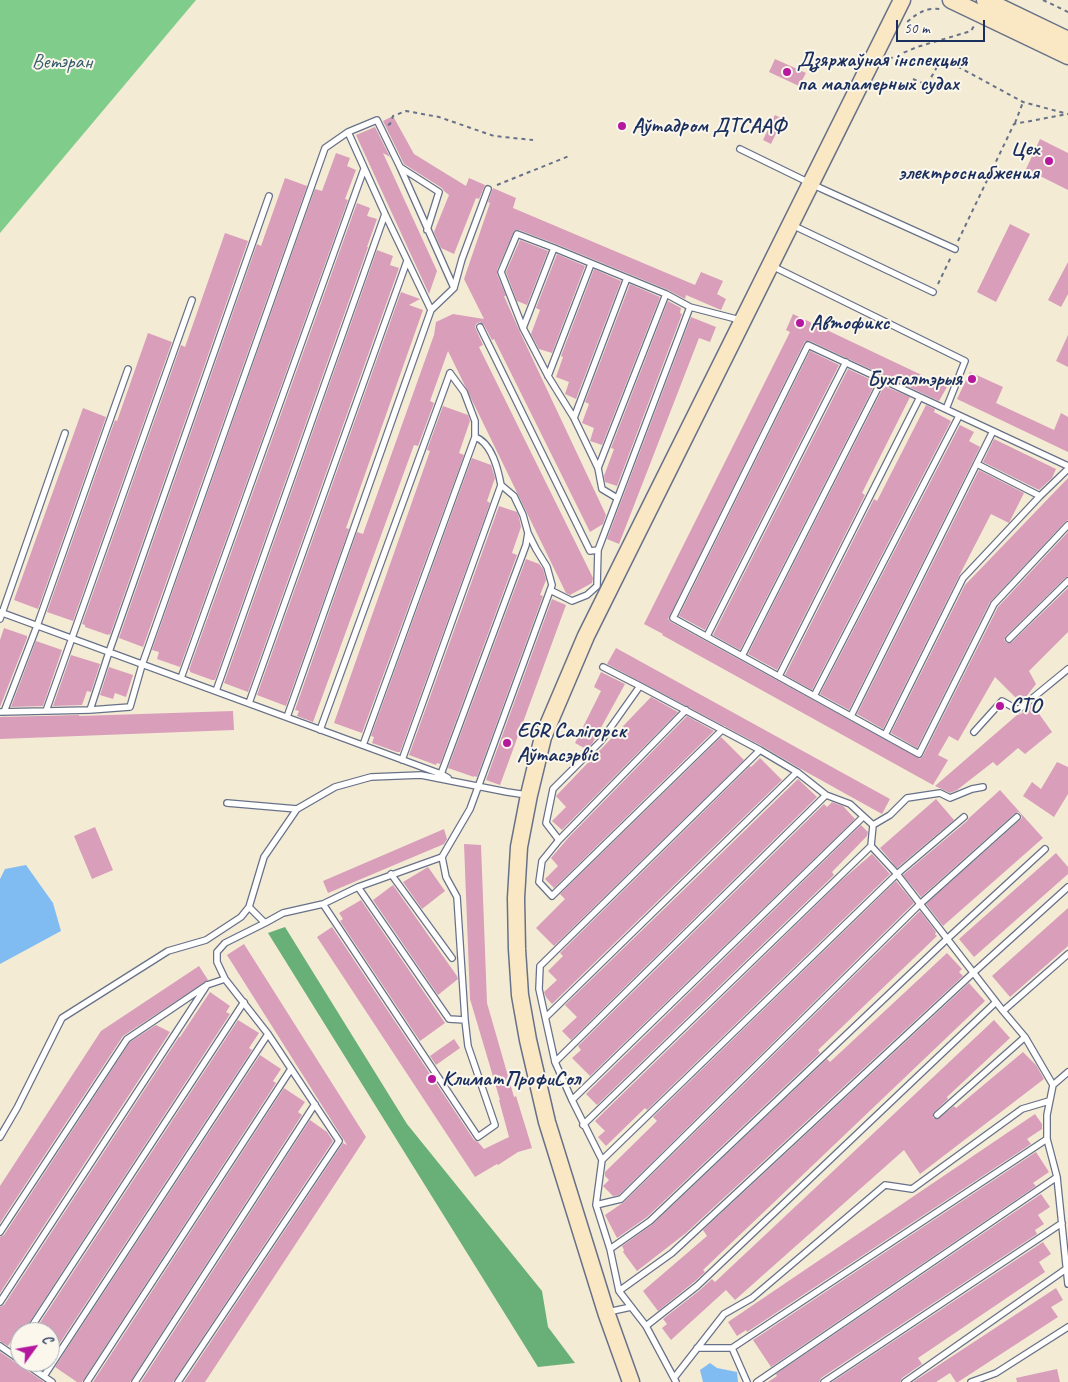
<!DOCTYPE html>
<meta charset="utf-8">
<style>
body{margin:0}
#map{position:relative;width:1068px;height:1382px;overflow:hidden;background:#f4ebd5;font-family:Caveat,sans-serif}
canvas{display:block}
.north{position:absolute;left:10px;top:1322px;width:50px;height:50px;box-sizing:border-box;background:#fbf7ec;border:1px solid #a1a7b3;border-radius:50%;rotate:58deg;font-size:14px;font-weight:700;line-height:20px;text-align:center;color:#1b2f5e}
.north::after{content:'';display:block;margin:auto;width:18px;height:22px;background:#b5179e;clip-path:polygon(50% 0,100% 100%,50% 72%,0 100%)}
.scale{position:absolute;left:896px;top:20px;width:89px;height:22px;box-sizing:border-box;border:2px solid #1b2f5e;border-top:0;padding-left:6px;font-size:15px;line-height:18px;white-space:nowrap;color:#1b2f5e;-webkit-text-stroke:4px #fbf7ec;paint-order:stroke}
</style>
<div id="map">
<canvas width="1068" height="1382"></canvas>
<div class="north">С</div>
<div class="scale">50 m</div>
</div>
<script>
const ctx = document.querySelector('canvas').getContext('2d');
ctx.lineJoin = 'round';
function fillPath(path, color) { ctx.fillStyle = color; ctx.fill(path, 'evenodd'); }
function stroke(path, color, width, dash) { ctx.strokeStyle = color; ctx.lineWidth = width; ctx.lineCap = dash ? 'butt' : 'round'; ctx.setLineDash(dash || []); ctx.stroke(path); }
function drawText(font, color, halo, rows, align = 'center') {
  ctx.font = font + ' Caveat,sans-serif'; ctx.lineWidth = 4; ctx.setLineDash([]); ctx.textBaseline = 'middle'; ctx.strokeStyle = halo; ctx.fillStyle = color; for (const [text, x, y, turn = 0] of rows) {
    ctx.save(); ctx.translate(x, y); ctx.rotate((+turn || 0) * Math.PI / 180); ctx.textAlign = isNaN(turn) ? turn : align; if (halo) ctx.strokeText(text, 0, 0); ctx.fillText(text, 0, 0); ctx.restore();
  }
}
fillPath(new Path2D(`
 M0,0H196L0,233Z`), '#80cd8b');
fillPath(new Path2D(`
 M285,927L407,1124L542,1291L548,1327L575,1363L538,1367L268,933Z`), '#68b077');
fillPath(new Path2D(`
 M26,865L53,903L61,931L0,964V879L5,869Z
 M710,1363L717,1368L737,1372L738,1382H703L700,1370Z`), '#80bcf2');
fillPath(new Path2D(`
 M775,59L806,73L799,86L769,72Z
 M775,115L783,119L771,144L763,140Z
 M393,116L414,154L466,186L469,178L485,185L479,199L476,198L454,254L441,248L434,232L449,195L444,191L442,188L404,164L383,121Z
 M375,127L390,157L383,153L437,271L429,294L356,135Z
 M1040,139L1068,153V190L1026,169Z
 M336,153L350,158L347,166L356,170L345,199L348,200L180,667L157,659L159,652L152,650L315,189L322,191Z
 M285,178L307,186L143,647L119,638L257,244L261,246Z
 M493,188L516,198L513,208L695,285L701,272L723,281L717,294L726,299L721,310L686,295L685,299L668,290L556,244L519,230L514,231L497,270V274L506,296H504L519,330L606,515L603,524L590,532L494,339L492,340L484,325L480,322L476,324L475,327L483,345L479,347L593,578L592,583L570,595L566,593L448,351L430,401L434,403L418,446L414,445L313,722L297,716L299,711L295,710L357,532L363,534L434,335L436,322L453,314L484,319L464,279L490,203L488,202Z
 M357,203L370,208L367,216L377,219L367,247H368L215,680H212L190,672V670H189Z
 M1010,224L1030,234L996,302L977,292Z
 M225,233L248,241L110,635L108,634V635L85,627V625L82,624L181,345L185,347Z
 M520,240L548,251L527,305L517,301L506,272Z
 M377,250L393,256L390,265L399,268L248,692L224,683Z
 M557,254L585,266L552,353L539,349L531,334L540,310L536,308Z
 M1068,262V294L1061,307L1048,300Z
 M594,269L621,281L576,399L565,394L569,382L556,377L563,357L561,356Z
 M630,284L660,297L602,445L590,441L594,428L582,423L589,404L585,402Z
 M401,292L420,299L409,305L423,310L346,528L349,529L286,706L257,695Z
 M668,301L681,308L680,313L682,314L617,486L605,482L604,476L614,449L611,448Z
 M793,314L947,387L939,401L810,341H805L668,619L671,622L920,759L923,756L998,607L1068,532V576L1065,578L1006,636L1004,640L1007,643L1012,642L1068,588V632L1029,671L1036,684L1026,697L1020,702L995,677L958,741L949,736L938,755L948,760L933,785L662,635L663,634L644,624L790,332L786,330Z
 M691,317L716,327L710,342L699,338L619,544L607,539Z
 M148,333L172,342L73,621L47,612L115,420L117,421Z
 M1068,335V367L1056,361Z
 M810,351L839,365L705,630L679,616Z
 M848,369L876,382L740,650L713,635Z
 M970,372L1003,387L996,403L1054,430L1061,413L1068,417V452L957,399Z
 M884,386L910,397L862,493L865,495L777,670L748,654Z
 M926,405L935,409L934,412L951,421L812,690L785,675L874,499L877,501Z
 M443,406L468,415L470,421L459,453L464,455L362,733L334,723L430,451L427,450Z
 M83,408L106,417L38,609L14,600Z
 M960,425L974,432L969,441L980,447L849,710L820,694Z
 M994,439L1056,469L1052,478L1039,490L983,462Z
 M472,458L491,465L495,478L487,501L490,503L400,752H397L372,743L374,737L371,736Z
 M979,470L1024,493L1009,523L991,514L959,576L883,729L857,714Z
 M1068,478V520L1065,522L990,602L917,748L891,733L965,585Z
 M499,506L517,512L519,517L521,527L512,553L517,555L440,764L437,763L436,765L409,755Z
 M526,559L539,564L543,569L546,580L540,595L543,596L477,777L474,776V777L448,768Z
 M552,599L566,605L500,785L486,780Z
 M4,628L27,636V638L0,707V640Z
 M36,641L62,650L43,706L11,707Z
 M616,648L890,799L882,814L801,769L762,746L607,664Z
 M71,655L100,664L91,692L87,691L82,705L53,706Z
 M109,667L133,675L126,697L115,693L113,699L100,695Z
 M601,672L625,684L592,744L586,749L575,743L601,691L594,687Z
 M651,697L678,712L562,830L552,821L566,807L556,796Z
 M1032,704L1052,732L1025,754L1018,748L997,766L993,762L957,790L950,793L935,786L1017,715L1021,714Z
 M233,711L234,730L0,739V717L79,715V716Z
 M687,716L714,731L554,888L545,879L558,866L551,858L569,837Z
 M721,737L744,760L554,946L536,928L565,899L560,894Z
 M760,758L782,780L552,1004L546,997L544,992L557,980L548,971L563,956L560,953L750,766L751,767Z
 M1057,762L1068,767V794L1054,817L1023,796L1032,782L1041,789Z
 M798,779L817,797L571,1040L562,1031L577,1017L565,1005Z
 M1000,790L1043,838L943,926L926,904L1020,820L1022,818L1021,814L1018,812L1014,814L921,897L903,875L967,821L969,818Z
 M936,799L954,820L897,868L880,848Z
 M832,802L843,806L855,819L590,1076L572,1058L581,1050L578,1046L824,804L827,807Z
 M861,825L868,832L867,836L832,872L834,875L597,1105L586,1094L597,1083Z
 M95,827L113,870L92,879L74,836Z
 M444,829L447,839L444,844L328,893L323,881Z
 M464,844L481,845L487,1003L514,1097L516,1096L532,1148L518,1152L498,1165L497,1164L475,1177L317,937L332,927L474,1140L478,1142L484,1149L509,1137L499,1100H500L470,999Z
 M1056,853L1068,867V874L974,957L959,939Z
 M872,854L890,874L647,1110L645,1108L606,1146L598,1137L605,1131L595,1121L604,1112L842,880Z
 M428,867L445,891L422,909L403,882Z
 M896,881L914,903L619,1195L613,1196L603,1186L609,1180L605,1176V1172L657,1121L653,1117Z
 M393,885L457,976L458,979L438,995L373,900Z
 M361,900L445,1023L420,1041L340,921L343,919L339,913Z
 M1068,908V946L1010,997L992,976Z
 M920,911L936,932L935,934L937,936L818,1050L820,1053L647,1217L617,1238L605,1215L624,1202Z
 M244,944L366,1137L205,1382H184L343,1143L347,1145L227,955Z
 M947,953L962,969L959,972L963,976L686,1233L637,1271L623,1252L624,1250L622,1246L653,1224L827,1059L830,1062Z
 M199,966L208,980L123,1036L0,1223V1186L101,1031Z
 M969,983L985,1001L703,1270L705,1272L694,1282L658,1311L643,1291L707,1236L703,1230Z
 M210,992L230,1006L226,1012L230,1014L23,1332H17L8,1346L0,1341V1307L4,1305L179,1037H180Z
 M238,1020L259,1033L249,1048L252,1050L50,1358V1332H34Z
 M994,1020L1010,1038L947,1097L948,1099L933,1113V1118L938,1119L954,1106L956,1108L1023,1052L1036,1065L1044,1079L920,1174L904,1150L735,1300L726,1290L671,1340L662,1328L667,1324L663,1319L700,1290L712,1279L715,1282Z
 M156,1025L170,1032L0,1293V1237L4,1235L130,1042Z
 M454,1039L460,1048L436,1065L430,1056Z
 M260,1055L281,1069L273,1081L276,1083L82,1382H77L55,1367Z
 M284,1088L305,1102L298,1112L302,1115L130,1382H93Z
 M1035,1114L1042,1124V1129L1027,1139L1031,1144L747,1332L746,1330L737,1336L728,1322Z
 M310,1120L327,1132L333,1141L173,1382H141Z
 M1036,1152L1049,1172L1033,1183L1036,1186L771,1367L753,1340Z
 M1041,1194L1050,1207L1038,1215L1044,1224L1035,1230L1037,1234L821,1378L819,1382H768L777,1376L776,1374Z
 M1043,1242L1051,1254L1039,1262L1045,1272L918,1358L922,1364L902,1378L900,1382H832Z
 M1056,1288L1063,1300L1051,1307L1058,1317L958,1382H956L950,1373L936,1382H913Z
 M0,1352L3,1354L44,1382H0Z
 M1057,1369L1060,1382H1017L1016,1378Z`), '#d89eba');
const service = new Path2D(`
 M348,132L377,120L400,167L454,288
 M740,149L820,188L955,249
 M400,167L439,192L427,230
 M792,225L933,292
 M772,266L965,361L946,409
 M480,327L590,551L598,550L690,307
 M523,328L554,248
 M548,376L591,264
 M574,418L627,278
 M977,464L1040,496
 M1068,466L808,345L673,618L919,754L994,604L1068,525
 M598,468L666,294
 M617,498L602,489L598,468L574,418L548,376L523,328L501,272L517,234L554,248L666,294L690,307L740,320
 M550,590L572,601L587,595L597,586L598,550
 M0,612L441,774L448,778
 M0,619L65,433
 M707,636L846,362
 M1009,639L1068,581
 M742,656L882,380
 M603,667L640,686L760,750L797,772L826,795L850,804L873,825L871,846L897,874L1003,1011L1068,954
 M779,676L920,397
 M181,678L364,169
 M640,686L601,741L553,789L546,823L559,840L542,861L539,882L552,896L722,730
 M216,691L385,214
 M814,696L959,416
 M249,703L407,261
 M90,710L109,652L269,196
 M46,711L192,300
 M0,712L90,710L130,707L142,665L325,148L348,132L385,214L431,310
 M4,712L37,626L128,369
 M851,716L993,431
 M287,717L431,310L454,288L462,259L488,189
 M320,730L450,373
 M974,732L1002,701L1018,710L1068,669
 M885,735L963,578L1040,496L1068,469
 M363,745L475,437V421L464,392L450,373
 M402,760L501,485C498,469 492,443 475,437
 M441,774L526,545L528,533L523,515L514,496L501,485
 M227,803L297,809
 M873,825L890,815L907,798L940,793L950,798L972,789L983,787
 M559,840L686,710
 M391,874L452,958
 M358,887L449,1019L465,1020
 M323,904L478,1137L495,1125L468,1046L465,1020L457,897L446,877L442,857
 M265,923L283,913L323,904L358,887L442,857L470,809L552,585L547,567L536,549L528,533
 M1003,1011L1025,1037L1053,1085L1068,1072
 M546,1017L797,772
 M555,1062L826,795
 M1053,1085L1047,1115V1139L1057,1177L1068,1284
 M572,1100L863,817
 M937,1115L1025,1037
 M583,1125L871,846
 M0,1137L17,1108L62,1018L168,951L206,940L241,917L249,907L264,857L297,809L335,787L371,777L421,775L507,792L527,795
 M602,1160L897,874L964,817
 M596,1205L621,1199L920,904L1017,817
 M0,1232L127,1039L207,985L225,979
 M610,1249L650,1221L947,939L1045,849
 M619,1291L672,1253L973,973L1068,887
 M0,1302L207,985
 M608,1312L631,1307
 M646,1326L697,1286L996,1002
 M28,1332L244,1002
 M0,1346L20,1360
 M697,1348H732L747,1382
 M732,1348L1047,1139
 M13,1355L20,1344
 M23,1362L52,1382
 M44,1376L268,1034
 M674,1378L724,1314L752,1298L885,1185L912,1189L1022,1109L1049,1101
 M87,1382L291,1069
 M135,1382L315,1104
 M178,1382L339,1141L268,1034L225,979L217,962V952L225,943L265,923L249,907
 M676,1382L646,1326L619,1291L610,1249L596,1205L602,1160L572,1100L555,1062L539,989L540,966L760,750
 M757,1382L1057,1177
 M824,1382L1062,1223
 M905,1382L1066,1269
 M971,1382L996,1373L1068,1327`);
const secondary = new Path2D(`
 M951,0L1068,56
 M985,0L1068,40
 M631,1382L606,1312L547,1122L528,1040L520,995L517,949L516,898L519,847L529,795L543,737L586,636L902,0`);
stroke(service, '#677188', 8);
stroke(secondary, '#677188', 19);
stroke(new Path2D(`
 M1043,0L1068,12
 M907,22C919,12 925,8 941,9
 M889,59L917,47L971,31L974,26
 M913,79L927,85L942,58L1023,102L1068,114
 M1015,123L1023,102
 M388,125L390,124L393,116L406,111L439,117L494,136L533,140
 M497,185L569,156
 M958,241L1014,124L1068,114
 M938,284L951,257`), '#677188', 2, [4, 4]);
stroke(service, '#fff', 5.5);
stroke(secondary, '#fae7c3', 16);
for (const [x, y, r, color] of [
 [787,72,5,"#b5179e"],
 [622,126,5,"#b5179e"],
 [1049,161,5,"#b5179e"],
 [800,323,5,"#b5179e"],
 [972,379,5,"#b5179e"],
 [1000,706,5,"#b5179e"],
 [507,743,5,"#b5179e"],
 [432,1079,5,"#b5179e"]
]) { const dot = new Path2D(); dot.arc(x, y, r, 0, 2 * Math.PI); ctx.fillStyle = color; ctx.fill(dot); stroke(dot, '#fbf7ec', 2); }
drawText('bold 21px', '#1b2f5e', '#fbf7ec', [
 ["Дзяржаўная інспекцыя",797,60],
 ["па маламерных судах",797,84],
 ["Аўтадром ДТСААФ",632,126],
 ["Цех",1039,149,"right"],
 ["электроснабжения",1039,173,"right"],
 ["Автофикс",810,323],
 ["Бухгалтэрыя",962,379,"right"],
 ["СТО",1010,706],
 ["EGR Салігорск",517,731],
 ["Аўтасэрвіс",517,755],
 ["КлиматПрофиСол",442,1079]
], 'left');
drawText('21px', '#395e6c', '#fbf7ec', [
 ["Ветэран",62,62]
]);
</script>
